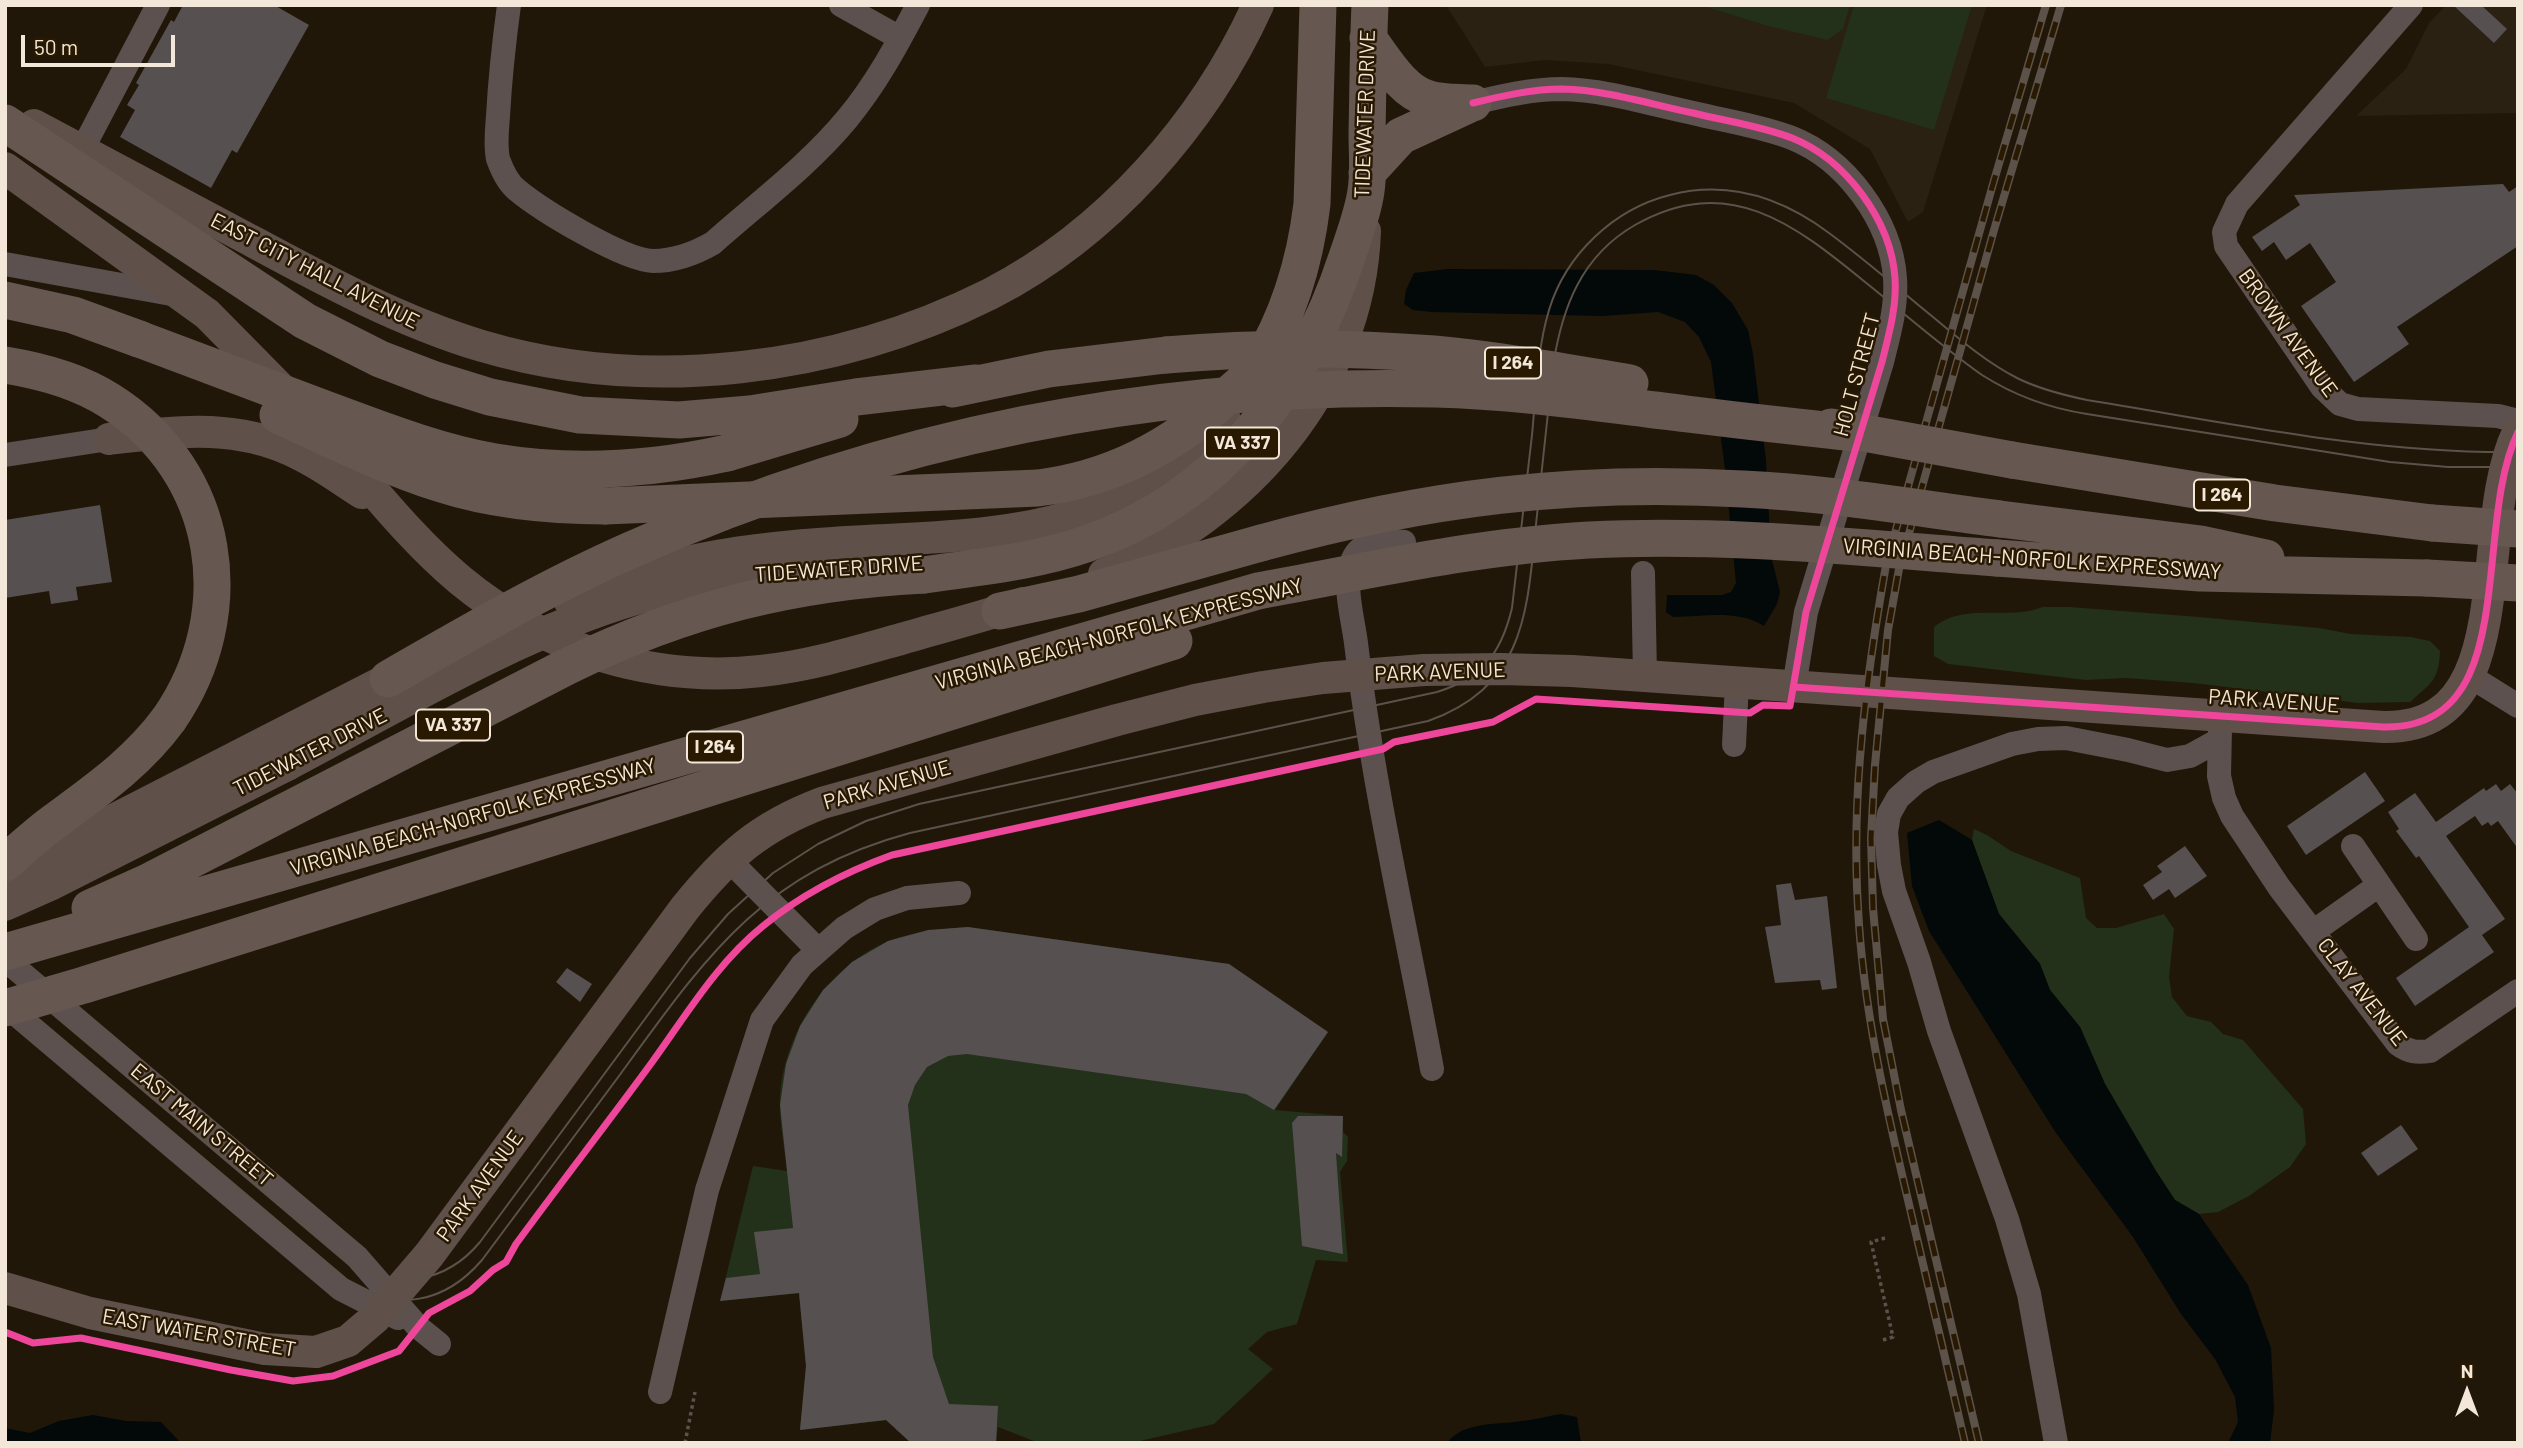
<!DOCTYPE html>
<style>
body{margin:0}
#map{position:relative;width:2523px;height:1448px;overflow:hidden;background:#201709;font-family:Barlow,sans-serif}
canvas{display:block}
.frame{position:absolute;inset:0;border:7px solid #f2e7d8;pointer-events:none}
.north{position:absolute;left:2432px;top:1357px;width:70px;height:70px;-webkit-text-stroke:5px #291900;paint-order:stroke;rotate:0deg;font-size:19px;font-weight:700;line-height:28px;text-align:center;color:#f2e7d8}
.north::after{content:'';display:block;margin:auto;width:24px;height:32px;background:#f2e7d8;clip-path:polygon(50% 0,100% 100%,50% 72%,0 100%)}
.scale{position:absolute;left:21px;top:35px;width:154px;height:32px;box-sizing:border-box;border:4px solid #f2e7d8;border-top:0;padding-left:9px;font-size:21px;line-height:24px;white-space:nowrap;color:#f2e7d8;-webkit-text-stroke:5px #291900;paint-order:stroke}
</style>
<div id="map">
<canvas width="2523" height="1448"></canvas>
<div class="frame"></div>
<div class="north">N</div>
<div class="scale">50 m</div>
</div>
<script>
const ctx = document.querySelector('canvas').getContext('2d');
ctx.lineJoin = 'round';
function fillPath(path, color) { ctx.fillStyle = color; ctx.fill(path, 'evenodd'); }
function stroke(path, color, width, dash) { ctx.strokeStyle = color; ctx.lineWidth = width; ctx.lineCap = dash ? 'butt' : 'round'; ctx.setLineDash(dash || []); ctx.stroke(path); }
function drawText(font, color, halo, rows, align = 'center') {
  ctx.font = font + ' Barlow,sans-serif'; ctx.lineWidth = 5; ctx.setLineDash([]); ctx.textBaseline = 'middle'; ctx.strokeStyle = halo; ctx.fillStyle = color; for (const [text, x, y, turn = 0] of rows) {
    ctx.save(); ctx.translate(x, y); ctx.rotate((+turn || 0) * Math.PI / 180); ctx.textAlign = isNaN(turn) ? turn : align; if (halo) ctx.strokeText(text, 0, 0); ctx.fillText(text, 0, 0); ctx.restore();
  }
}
fillPath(new Path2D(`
 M1446,5H1987L1923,212L1908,222L1870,149L1794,103L1608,64L1545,60L1485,67Z
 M2446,5H2518V113L2356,116L2406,69L2429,23Z`), '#2a2112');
fillPath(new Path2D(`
 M1700,5H1850L1843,29L1827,40L1765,25Z
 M1854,5H1972L1934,130L1826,98Z
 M2043,607H2070L2199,617L2319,628L2351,634L2411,637L2430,641L2440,651C2439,681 2431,683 2410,702L2358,703L2193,683L2126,678L2086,680L1948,664L1934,656V627C1959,607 1991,615 2021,612C2028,612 2036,609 2043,607Z
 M1974,829L1987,835L2011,851L2080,878L2086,918L2097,928H2116L2164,914L2174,929L2169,977L2172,997L2187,1016L2211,1022L2223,1034L2243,1040L2303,1109L2306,1144L2290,1167L2249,1196L2218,1212L2199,1214L2175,1200L2156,1171L2105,1084L2080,1027L2050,990L2040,964L1999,914L1972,840Z
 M968,927L1229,964L1328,1032L1275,1110L1343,1116V1132L1348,1137L1347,1161L1340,1172L1348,1262L1316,1260L1297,1324L1267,1332L1248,1349L1273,1369L1214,1424L1131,1443H1039L998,1427L996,1443H911L886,1420L800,1430L806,1366L799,1293L720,1301L753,1166L787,1171C785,1150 780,1128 780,1107C779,1039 826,966 889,941C914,931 941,929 968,927Z`), '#23301a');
fillPath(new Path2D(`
 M1448,269L1654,270L1696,275L1714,285L1732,303L1748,330L1753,354L1766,460L1771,556L1780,592L1777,604L1764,626C1737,609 1703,617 1673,617L1666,612L1667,595H1722L1731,592L1736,583L1725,469L1711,362L1699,337L1685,322L1658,312L1603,316L1432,312L1413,310L1404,304L1406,290L1414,273Z
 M1939,820L1972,840L1999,914L2040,964L2050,990L2080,1027L2105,1084L2156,1171L2175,1200L2199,1214L2248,1285L2271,1348L2274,1410L2270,1443H2228L2238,1422L2235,1397L2215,1359L2181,1314L2133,1237L2056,1133L1929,931L1912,886L1907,833Z
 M1561,1414L1577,1417L1581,1443H1447C1463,1421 1498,1425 1521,1421C1535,1420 1548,1416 1561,1414Z
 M93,1415L126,1421L161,1422L181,1443H5V1428L30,1433L59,1421Z`), '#030808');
fillPath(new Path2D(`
 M183,5H274L309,25L237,153L232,150L211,188L120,137L135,110L127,105L139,85L136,83L171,20L174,22Z
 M2453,5H2481L2507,29L2494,43Z
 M2503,184L2509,192L2518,186V246L2397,327L2409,344L2354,382L2301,306L2336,282L2310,243L2286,260L2274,242L2262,251L2252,237L2300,205L2294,195Z
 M100,505L112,582L76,587L78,600L51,604L49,591L5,598V520Z
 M2365,772L2385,801L2306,855L2287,826Z
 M2496,784L2501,791L2510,784L2518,794V849L2498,821L2491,826L2488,822L2482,826L2475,816L2446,836L2505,919L2482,935L2494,952L2415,1006L2396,978L2469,927L2419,856L2416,858L2396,831L2399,829L2388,812L2415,793L2436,822L2484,788L2486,791Z
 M2185,846L2207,876L2175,898L2169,889L2153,900L2143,885L2162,872L2157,866Z
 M1791,883L1795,900L1827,896L1837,988L1822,990L1820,980L1775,983L1765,927L1781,925L1776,885Z
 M968,927L1229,964L1328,1032L1274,1110L1246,1094L967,1054L948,1056L927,1067L915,1085L908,1105L933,1357L949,1404L998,1406L996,1443H911L886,1420L800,1430L806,1366L799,1293L720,1301L726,1278L760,1274L754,1232L793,1228L780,1105L786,1064L800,1026L823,990L852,962L888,941L928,930Z
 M567,968L592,984L580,1002L556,982Z
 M1298,1116H1343L1342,1157L1336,1153L1343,1254L1302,1246L1292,1123Z
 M2401,1125L2418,1149L2378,1176L2361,1153Z`), '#565050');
stroke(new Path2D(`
 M1883,1340L1893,1337L1871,1242L1885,1238
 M685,1443L695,1392`), '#5c524c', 3.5, [3.5, 3.5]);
stroke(new Path2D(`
 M509,5C504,42 500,79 498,116C497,130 495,145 498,159C502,170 508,183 517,190C541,210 623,260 653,261C675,261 694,254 713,243C758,203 809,165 847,119C876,84 897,45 918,5
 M841,5L900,38
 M2411,5L2237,204L2224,232L2226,246L2322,387L2340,404L2358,409L2498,416L2518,421
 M1473,103C1502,96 1532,89 1562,89C1606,90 1650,104 1693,113C1726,121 1761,126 1792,138C1845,159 1891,220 1895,278C1897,306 1889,334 1882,362L1806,612L1794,687
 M82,150L158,5
 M5,264L177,295
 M5,455L109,439
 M1404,542C1386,540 1362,539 1353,559C1342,584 1353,618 1356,643C1373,786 1406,928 1432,1069
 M1643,573L1645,676
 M2481,683L2518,706
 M2220,728L2219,776L2224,798L2232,816L2279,887L2398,1044C2409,1052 2417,1053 2430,1051L2518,991
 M1734,745L1737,682
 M2353,846L2416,939
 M728,859L817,949
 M2314,931L2379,885
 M5,959L357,1257L418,1327L439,1344
 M5,1005L341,1289L398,1318
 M660,1392L707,1190L762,1020L802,965L844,928L875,909L907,898L959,893
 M2056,1443L2029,1294L2007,1219L1939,1031L1919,962L1894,891L1889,865L1886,832L1889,814L1898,798L1916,782L1933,772L2012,744L2038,739L2066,738L2128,750L2167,760L2190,756L2219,740`), '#5c514e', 24);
stroke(new Path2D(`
 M34,125C105,163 177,201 248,239C324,280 399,321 482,346C648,395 836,371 990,294C1107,234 1204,124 1258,5
 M5,168L207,314L287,395
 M109,439C167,432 227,424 283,447C311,458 337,477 362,493
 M330,441C372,488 411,539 460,580C543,649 654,683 761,671C809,666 855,652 901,639C941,627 983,617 1023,603
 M924,538C1046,531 1139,513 1224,416
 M1104,574C1245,517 1360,387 1365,231
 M5,871L88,833L388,679
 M5,905L50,885L287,765
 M5,1288L90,1313L265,1349L316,1352L348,1341L375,1318L429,1255L685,908C727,856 759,827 822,803L1117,720L1195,700L1263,687L1323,678L1424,670L1501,669L1572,671L2383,727C2523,730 2471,529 2518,432`), '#5f504a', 32);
stroke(new Path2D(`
 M1368,38C1384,59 1402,92 1429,99C1443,103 1458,102 1473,103
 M5,123L305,321L380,359L435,380L490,397L580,415L679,420L750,414L856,397L976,383
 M1367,173L1401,136L1468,105
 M5,300L73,315L139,339
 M953,389L1049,369L1166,355
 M727,453L840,419
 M2012,460L2275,503L2432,523
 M605,506L1038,488C1112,479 1173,447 1227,396C1237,387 1250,377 1258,366C1289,316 1305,262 1312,204L1318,5
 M2000,519L2201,544L2266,558
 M1997,558L2200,573L2427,578
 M924,575C978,567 1034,562 1086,544C1219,498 1304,388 1347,257C1354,236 1363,213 1366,191C1369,172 1367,152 1367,133C1368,90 1368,48 1370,5
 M1000,611L1079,594L1261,543
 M5,863C20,850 35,836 51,824C94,792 137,763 169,719`), '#665750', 37);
stroke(new Path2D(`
 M5,974L350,1264C395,1291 446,1283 480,1242L690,958L728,914L773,873L818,844L866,821L919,804L1437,692C1482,678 1501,654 1512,608C1519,551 1525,493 1532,435C1536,394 1537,350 1549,310C1566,254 1614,209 1670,195C1728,180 1782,198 1829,233C1867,261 1903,293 1939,322C1964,343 1988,363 2017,378C2039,389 2063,395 2087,400C2230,423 2373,454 2518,452
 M5,991L348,1281C397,1313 445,1303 482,1260C528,1199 573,1137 619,1076C705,958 761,873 910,833L1428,721C1529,685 1527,606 1537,515C1542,465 1548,416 1553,366C1562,308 1581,256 1635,225C1728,172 1794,224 1865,282C1904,313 1941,346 1982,375C2015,396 2048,408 2087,414L2390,462L2448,467H2518`), '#5c524a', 2);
const rail = new Path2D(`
 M1965,1443C1946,1362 1927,1281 1908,1200C1885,1103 1863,1007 1858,908C1851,793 1866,678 1886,565L1993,184L2046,5
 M1979,1443L1901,1110L1883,1019L1873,908L1871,838L1875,765L1888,630L1899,569L1994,230L2061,5`);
stroke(rail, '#5c524a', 8);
stroke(rail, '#291900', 5, [16]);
stroke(new Path2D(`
 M569,600C688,548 797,544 924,538
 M287,765C397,707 517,634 636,599C706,578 777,571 850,567`), '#5f504a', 32);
stroke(new Path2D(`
 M139,339C202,363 265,386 328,410C382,430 438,452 495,462C573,475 650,470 727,453
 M1166,355C1256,347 1345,347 1434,354C1500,360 1565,372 1630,383
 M5,365C42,371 79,381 110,401C222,472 242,613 169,719
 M278,415C332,440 385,466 441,484C494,501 550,506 605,506
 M1831,427L2012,460
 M2432,523L2518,529
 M1261,543C1425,498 1573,479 1743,489C1829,493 1915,508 2000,519
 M2427,578L2518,583
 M388,679C468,633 547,587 631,550C884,437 1158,382 1435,389C1520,391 1603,404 1687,414C1742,421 1798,427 1854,433
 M90,908L150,881L568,666C687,608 793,582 924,575
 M5,952L1258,591C1367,571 1477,546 1589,540C1725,533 1862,548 1997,558
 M5,1008L84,985L1174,641`), '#665750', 37);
stroke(new Path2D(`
 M1794,687L2383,727C2523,730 2471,529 2518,432
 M5,1332L33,1343L81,1338L231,1370L293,1381L333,1376L399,1351L429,1313L470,1291L493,1270L506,1262L516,1244C560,1184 606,1125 650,1065C685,1017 716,964 763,926C802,894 845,872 892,855L1383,749L1394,742L1493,722L1536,699L1750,713L1763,705L1790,706L1806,612L1882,362C1889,334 1897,306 1895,278C1891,220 1845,159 1792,138C1761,126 1726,121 1693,113C1650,104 1606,90 1562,89C1532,89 1502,96 1473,103`), '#ed469a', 7);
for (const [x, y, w] of [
 [1513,363,56],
 [1242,443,74],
 [2222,495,56],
 [453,725,74],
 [715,747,56]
]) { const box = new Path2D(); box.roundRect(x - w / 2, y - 15.5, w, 31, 5); ctx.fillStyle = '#291900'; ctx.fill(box); stroke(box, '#f2e7d8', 2); }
drawText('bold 19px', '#f2e7d8', null, [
 ["I 264",1513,363],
 ["VA 337",1242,443],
 ["I 264",2222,495],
 ["VA 337",453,725],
 ["I 264",715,747]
]);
drawText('21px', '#f2e7d8', '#291900', [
 ["TIDEWATER DRIVE",1365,114,-88],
 ["EAST CITY HALL AVENUE",315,271,27],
 ["BROWN AVENUE",2288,333,54],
 ["HOLT STREET",1857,375,-75],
 ["VIRGINIA BEACH-NORFOLK EXPRESSWAY",2032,559,4],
 ["TIDEWATER DRIVE",839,569,-4],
 ["VIRGINIA BEACH-NORFOLK EXPRESSWAY",1119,634,-15],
 ["PARK AVENUE",1440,672,-2],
 ["PARK AVENUE",2274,701,4],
 ["TIDEWATER DRIVE",310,752,-27],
 ["PARK AVENUE",887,785,-16],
 ["VIRGINIA BEACH-NORFOLK EXPRESSWAY",473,817,-16],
 ["CLAY AVENUE",2362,992,52],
 ["EAST MAIN STREET",202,1125,40],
 ["PARK AVENUE",480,1186,-54],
 ["EAST WATER STREET",199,1333,10]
]);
</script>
